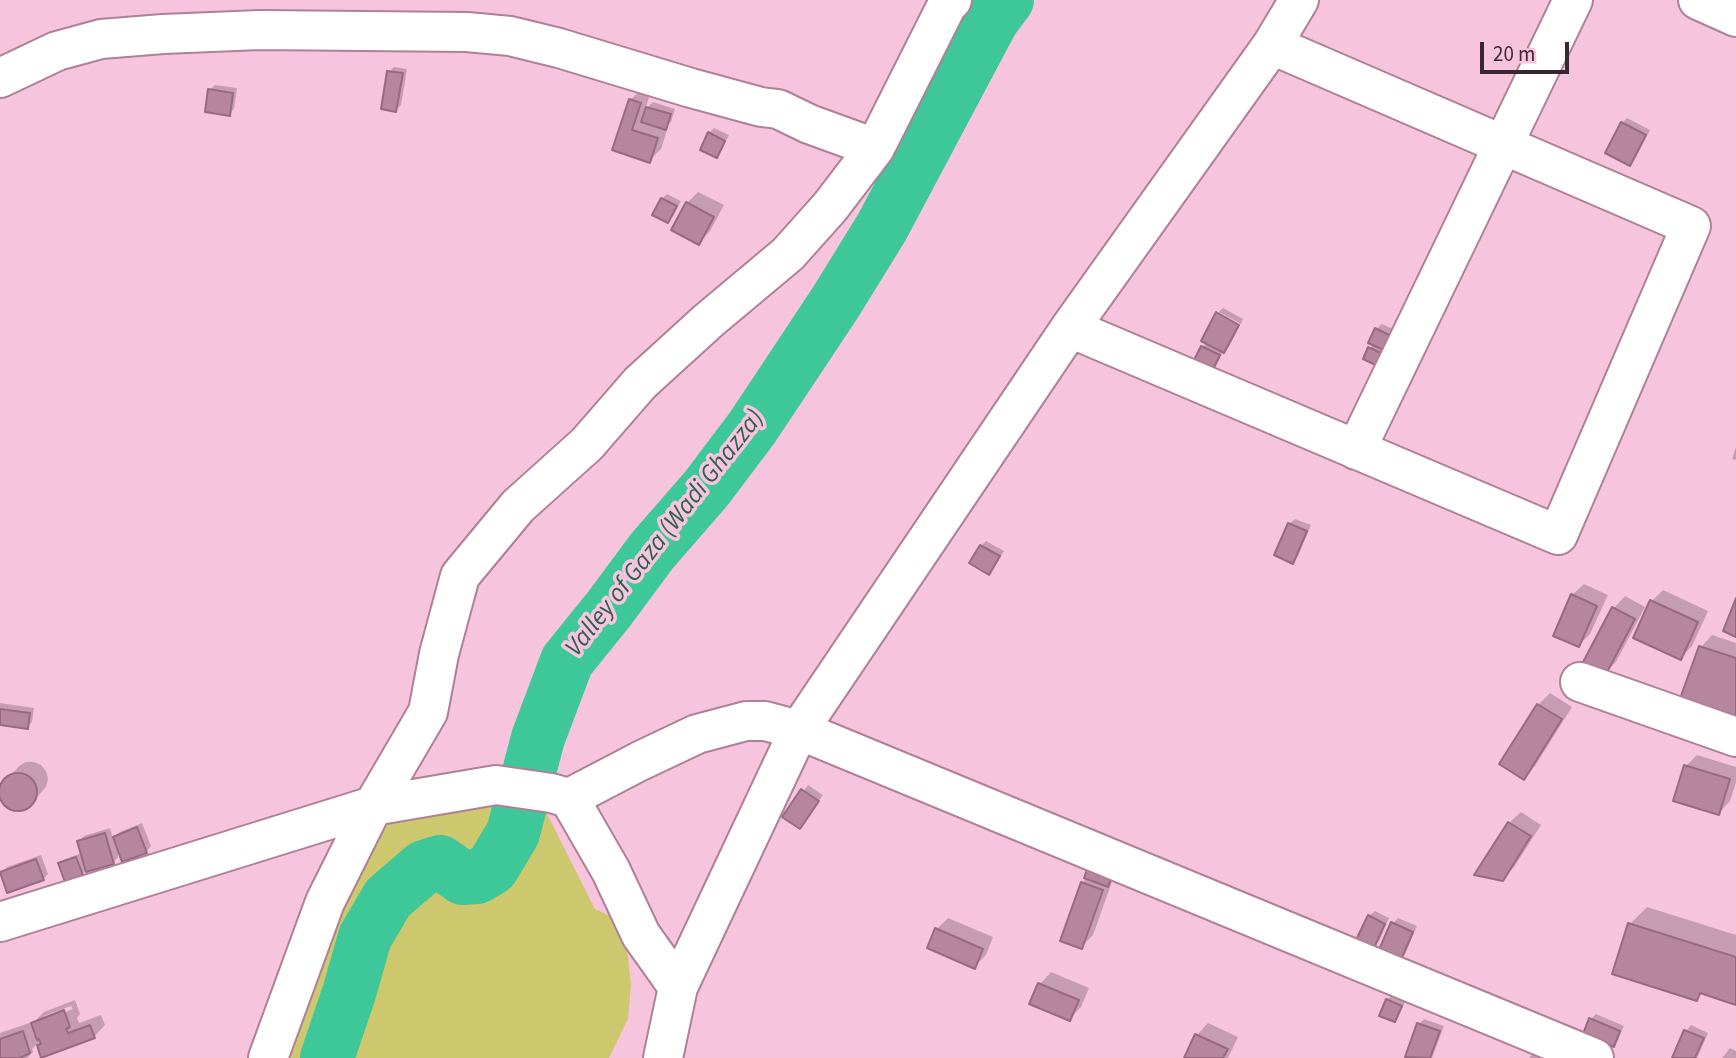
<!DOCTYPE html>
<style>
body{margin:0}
#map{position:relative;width:1736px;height:1058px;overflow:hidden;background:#f7c4de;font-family:"Source Sans 3",sans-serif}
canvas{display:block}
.scale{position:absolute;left:1480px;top:42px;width:89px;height:32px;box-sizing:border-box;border:4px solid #392630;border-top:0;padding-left:9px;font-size:21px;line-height:24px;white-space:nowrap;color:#392630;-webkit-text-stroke:5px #f7c4de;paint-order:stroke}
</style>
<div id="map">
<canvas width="1736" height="1058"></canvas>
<div class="scale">20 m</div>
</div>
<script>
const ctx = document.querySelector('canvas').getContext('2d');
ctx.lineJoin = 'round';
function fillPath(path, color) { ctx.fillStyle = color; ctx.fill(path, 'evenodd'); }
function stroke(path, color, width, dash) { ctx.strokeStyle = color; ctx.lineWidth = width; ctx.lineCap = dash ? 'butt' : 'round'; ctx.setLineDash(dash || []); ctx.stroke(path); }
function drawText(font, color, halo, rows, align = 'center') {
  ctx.font = font + ' "Source Sans 3",sans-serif'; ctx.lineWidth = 7; ctx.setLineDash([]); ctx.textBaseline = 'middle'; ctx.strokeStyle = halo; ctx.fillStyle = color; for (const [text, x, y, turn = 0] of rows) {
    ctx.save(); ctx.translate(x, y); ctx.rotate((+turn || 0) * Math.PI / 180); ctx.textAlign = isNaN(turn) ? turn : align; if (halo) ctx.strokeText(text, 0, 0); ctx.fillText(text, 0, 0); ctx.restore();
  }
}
fillPath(new Path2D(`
 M488,801L544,808L595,909L615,918L627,949L631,984L628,1019L609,1058H289L338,912L384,819Z`), '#cdc86e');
fillPath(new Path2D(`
 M394,67L407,69L401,105L396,110L389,72Z
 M215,85L237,88L234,109L229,114L210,90Z
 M642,89L651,91L645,110L653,102L675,109L671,122L667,126L668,127L661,149L649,161L614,149L630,100Z
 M1627,118L1650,130L1635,159L1629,164L1622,123Z
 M714,128L729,135L722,150L717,156L709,133Z
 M698,192L724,205L710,231L699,243L687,203Z
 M667,194L681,201L673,216L667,221L662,199Z
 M1223,308L1243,319L1241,324L1219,312Z
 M1217,315L1239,327L1229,346L1223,352L1212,374L1203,347L1207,342Z
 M1382,324L1399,332L1379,365L1370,348L1374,344L1376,329Z
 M1736,447V460L1732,459Z
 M1295,519L1311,525L1298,556L1292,562L1289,524Z
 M986,541L1004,551L994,568L989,573L981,546Z
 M1584,584L1608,595L1590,634L1579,645L1572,595Z
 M1663,590L1708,611L1692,646L1680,658L1652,601Z
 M1625,596L1645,607L1616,662L1604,674L1584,663L1614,608Z
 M1712,635L1736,643V718L1681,703L1701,647Z
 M1550,693L1572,707L1535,766L1524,778L1501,763L1538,705Z
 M0,703L34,708L32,722L27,727L0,723Z
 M1697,755L1736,767V782L1730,801L1719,813L1686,766Z
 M26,762H34L41,765L46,771L48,779L46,787L29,806L22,809H14L7,806L2,800L0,792L2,785L19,766Z
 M808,785L823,795L800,827L785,816Z
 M1521,812L1541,825L1514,867L1502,879L1509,823Z
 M142,823L151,846L146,852L118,849V857L113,863L86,870L82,874L60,864L65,859L82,853L79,841L84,836L110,828L113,839L120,832Z
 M41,855L48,874L43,879L1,873L7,867Z
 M1088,877L1113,879L1093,935L1082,946V883Z
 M1647,907L1736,935V1003L1703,992L1697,999L1630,924Z
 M1375,911L1389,918L1379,941L1373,946L1369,916Z
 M948,918L993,937L986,955L974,967L937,929Z
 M1398,918L1417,926L1405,954L1400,960L1393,923Z
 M1051,972L1089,988L1081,1007L1069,1019L1031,1003L1040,984Z
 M1392,995L1406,1000L1399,1014L1394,1020L1387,1000Z
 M75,1000L80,1014L77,1018L79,1023L101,1015L105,1025L94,1037L43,1056L38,1043L32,1049L33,1052L27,1058H0V1033L35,1021L44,1012ZM71,1006L73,1009L44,1020V1016Z
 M1596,1014L1624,1026L1618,1040L1613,1045L1591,1019Z
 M1424,1019L1444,1026L1432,1058H1412L1407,1056L1419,1024Z
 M1208,1023L1238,1037L1228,1058H1186L1197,1035Z
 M1691,1025L1708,1033L1697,1058H1674L1686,1031Z
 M1730,1048L1736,1051V1058H1722Z
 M1534,1052L1546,1058H1529Z`), '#0003');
stroke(new Path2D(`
 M327,1058L349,993L365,937L388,898L424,867L440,862L463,878L477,877L492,868L513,833L538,738L567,661L609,609L652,551L706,489L752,428L788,374L837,300L882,227L992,20L1007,0`), '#3ec799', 54);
const building = new Path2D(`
 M387,71L403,73L396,112L381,109Z
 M208,89L233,93L230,116L205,112Z
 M629,99L641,103L632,130L658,138L650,163L612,150Z
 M646,107L671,114L666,130L641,122Z
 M1621,122L1646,135L1630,166L1605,153Z
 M708,132L725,141L717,158L700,150Z
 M661,198L677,206L668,223L652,215Z
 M686,202L714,217L699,245L671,230Z
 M1216,312L1239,325L1224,353L1201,341Z
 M1375,328L1395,338L1388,352L1368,343Z
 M1201,346L1220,355L1207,382L1188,372Z
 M1368,347L1385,355L1380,367L1363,359Z
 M1288,523L1307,531L1293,564L1274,555Z
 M980,545L1000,556L989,575L969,563Z
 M1571,594L1597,606L1579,647L1553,636Z
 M1736,598V637L1723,631Z
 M1650,600L1698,622L1681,660L1633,638Z
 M1612,607L1635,619L1605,676L1582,664Z
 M1699,646L1736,658V716L1733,723L1678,704Z
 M1537,704L1562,719L1524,780L1499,764Z
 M0,709L30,713L28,729L0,725Z
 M1684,765L1730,779L1719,815L1673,801Z
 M-1 792a19 19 0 1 1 38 0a19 19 0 1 1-38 0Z
 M801,789L819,801L800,829L782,817Z
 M1508,822L1531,836L1503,881L1474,875Z
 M137,827L147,853L122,862L113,837Z
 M105,833L114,864L86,872L77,841Z
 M76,857L83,875L65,882L58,863Z
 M36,859L44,880L7,893L0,872Z
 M1090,861L1114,870L1108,887L1084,878Z
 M1081,882L1103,890L1082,949L1060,941Z
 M1368,915L1385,924L1374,948L1356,940Z
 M1391,922L1413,932L1400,962L1378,952Z
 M1628,923L1736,957V1005L1700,993L1697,1001L1612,974Z
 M935,928L983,949L975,969L927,948Z
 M1038,983L1079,1000L1070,1021L1029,1004Z
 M1386,999L1402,1006L1395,1022L1379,1016Z
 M64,1010L70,1027L66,1029L68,1033L90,1025L95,1038L41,1058L37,1045L41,1044L39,1039L37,1040L31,1023Z
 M1589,1018L1620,1031L1614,1047L1583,1034Z
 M1417,1023L1440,1031L1430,1058L1405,1057Z
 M1684,1030L1704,1038L1695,1058H1672Z
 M23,1031L30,1053L20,1058H0V1039Z
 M1195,1034L1228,1049L1223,1058H1184Z`);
fillPath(building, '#b6869f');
stroke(building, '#986a82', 2);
const minor = new Path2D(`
 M1698,0L1736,17
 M0,78L57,51L101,39L163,34L260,30L467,32L510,36L559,48L691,88L761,107L778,109L809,124L875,148
 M1070,328L1558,535L1691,226L1272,45
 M1356,450L1573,0
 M1580,682L1736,737
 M569,798L611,871L641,935L678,987
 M0,922L373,806L496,785L551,793L569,798L640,761L697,734L746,721H765L799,730L1594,1058
 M268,1058L325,902L373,806L428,712L439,654L460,576L518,506L587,444L640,383L708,321L788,254L830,207L875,148L947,5L952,0
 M663,1058L678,987L799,730L1070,328L1272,45L1299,0`);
stroke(minor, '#af8098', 42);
stroke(minor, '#fff', 38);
drawText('italic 26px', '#2c614d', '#f7c4de', [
 ["Valley of Gaza (Wadi Ghazza)",666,534,-52]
]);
</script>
